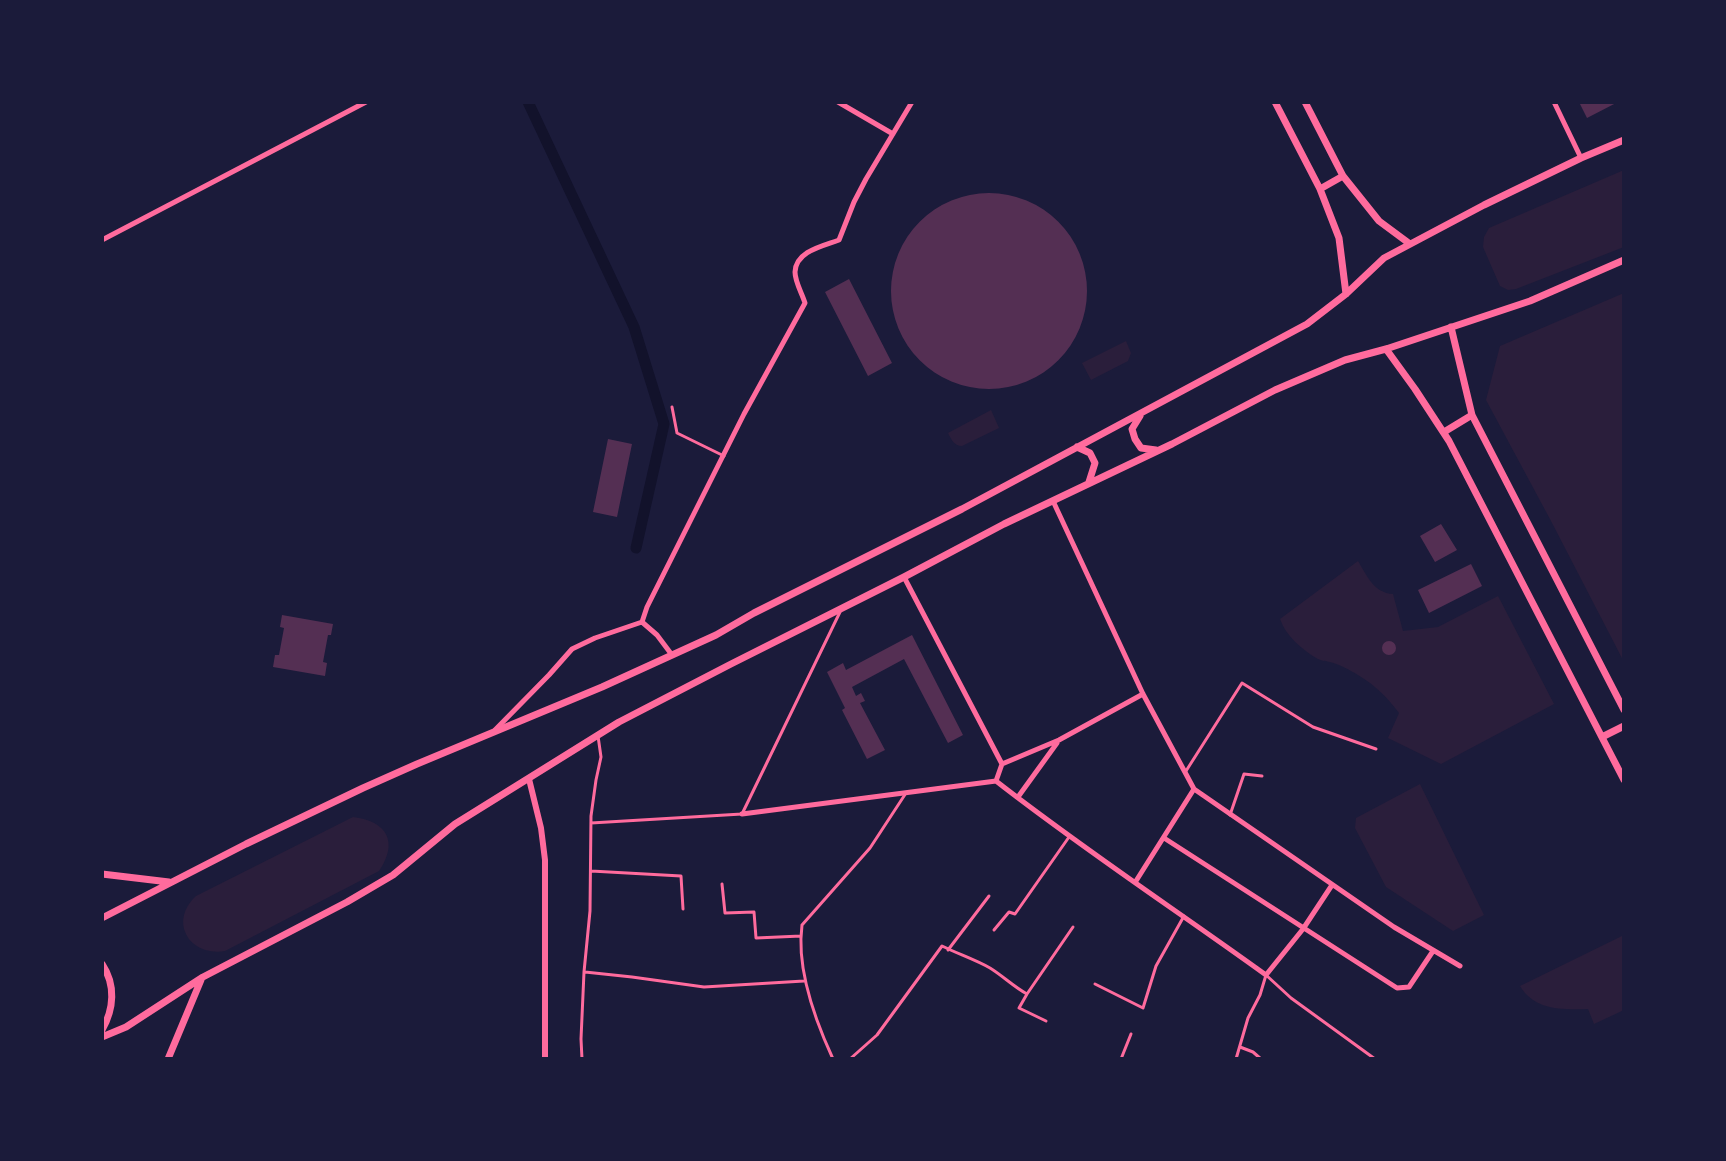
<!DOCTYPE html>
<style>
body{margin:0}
#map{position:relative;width:1726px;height:1161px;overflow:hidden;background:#1b1b3a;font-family:Barlow,sans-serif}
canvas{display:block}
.frame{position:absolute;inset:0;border:104px solid #1b1b3a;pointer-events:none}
</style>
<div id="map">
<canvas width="1726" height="1161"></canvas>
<div class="frame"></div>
</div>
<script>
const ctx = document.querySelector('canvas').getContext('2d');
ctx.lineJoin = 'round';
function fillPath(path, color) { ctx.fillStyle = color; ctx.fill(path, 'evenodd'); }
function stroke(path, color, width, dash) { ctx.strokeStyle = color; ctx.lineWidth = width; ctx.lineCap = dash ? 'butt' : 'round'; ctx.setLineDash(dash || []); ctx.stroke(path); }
fillPath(new Path2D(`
 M1624,170V247L1516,289L1508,290L1500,286L1483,247L1484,237L1489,228Z
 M1624,293V662L1551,521L1486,400L1500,346Z
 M1126,341L1131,353L1128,361L1091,380L1082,363Z
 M991,410L999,428L962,446C954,446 951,439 948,433Z
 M1358,561C1367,576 1374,593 1393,594L1403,631L1438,627L1498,596L1554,704L1441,764L1388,738L1399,713C1388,698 1375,685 1358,675C1350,670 1339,664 1330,662C1322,660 1326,662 1318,659C1302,650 1286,636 1280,619Z
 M1420,784L1484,915L1453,931L1386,887L1355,828L1356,818Z
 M353,817C387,821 399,842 379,871L225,951C190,957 168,922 196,896Z
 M1624,935V1010L1594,1024L1588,1009C1562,1010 1534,1010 1520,986Z`), '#2a1e3b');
stroke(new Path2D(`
 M528,102L634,327L664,424L636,548`), '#12122b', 11);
fillPath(new Path2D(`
 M1579,102H1618L1587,118Z
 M891 291a98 98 0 1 1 196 0a98 98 0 1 1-196 0Z
 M849,279L892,363L868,376L825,292Z
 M608,439L632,444L617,517L593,512Z
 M1441,524L1457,550L1435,562L1420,536Z
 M1471,564L1482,586L1429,613L1418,590Z
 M282,615L333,624L331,635H328L323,662L327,663L325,676L273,667L275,655H279L284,628L280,627Z
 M912,635L963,735L948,743L904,659L852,687L856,696L861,693L865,701L860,703L885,750L867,759L842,710L845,708L827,672L843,663L846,670Z
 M1382 648a7 7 0 1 1 14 0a7 7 0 1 1-14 0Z`), '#542f53');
stroke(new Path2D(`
 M672,407L677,433L724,456
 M1186,771L1242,683L1313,727L1376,749
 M1230,815L1244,774L1262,776
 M591,823L742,814L840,612
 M591,871L681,876L683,909
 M722,884L725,913L754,912L756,938L801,936
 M994,930L1009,912L1015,914L1069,837
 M948,950L989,896
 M585,972L632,977L704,987L804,981
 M1095,984L1143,1008L1156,966L1184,916
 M1027,994L1019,1008L1046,1021
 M1240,1047L1253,1052L1261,1059
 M582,1059L581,1039L584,972L590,911L591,816L596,780L601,757L598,736
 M833,1059C815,1020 796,969 802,925L870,848L906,793
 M850,1059L877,1035L942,946C958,954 974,959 990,968C1003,976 1014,987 1027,994L1073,927
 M1121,1059L1131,1034
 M1236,1059L1248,1018L1260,995L1266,975L1291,998L1375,1059`), '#ff6b9d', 3);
stroke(new Path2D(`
 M838,102L893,134
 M1554,102L1581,158
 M102,240L366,102
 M1053,501L1143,694L1194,789L1394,927L1460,966
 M904,577L1002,764L996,781
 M642,622L647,607L744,414L805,303C802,293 795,282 795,272C796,251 823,246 839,240L854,202L866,179L912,102
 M642,622L657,635L672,655
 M495,730L549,675L572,649L595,638L642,622
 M1002,764L1059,740L1143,694
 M996,781C1083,849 1176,910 1266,975L1303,929L1332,885
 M1018,797L1057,743
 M742,814L996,781
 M1164,838L1397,988L1409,987L1433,951
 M1136,881L1194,789`), '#ff6b9d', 5);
stroke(new Path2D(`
 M529,779L541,828L545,860V1059`), '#ff6b9d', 6);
stroke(new Path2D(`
 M1275,102L1320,189L1339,238L1346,294
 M1305,102L1343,176L1379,221L1410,244
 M1320,189L1343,176
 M1451,327L1472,415L1624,710
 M1386,349L1415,389L1449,441L1624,780
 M1140,416L1132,429L1135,439L1141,448L1156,450
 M1444,432L1472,415
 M1077,447L1090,453L1095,463L1089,482
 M1602,737L1624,726
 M102,874L169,882
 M102,918L246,844L363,788L417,764L602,687L716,635L754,613L962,509L1307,324L1346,294L1384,258L1484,205L1581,158L1624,140
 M102,964C116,985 114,1009 102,1030
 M102,1037L126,1027L203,977L347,902L393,875L455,824L619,722L731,664L904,577L1004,524L1172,444L1275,390L1345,360L1386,349L1530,301L1624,260
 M168,1059L201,980`), '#ff6b9d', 7);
</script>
